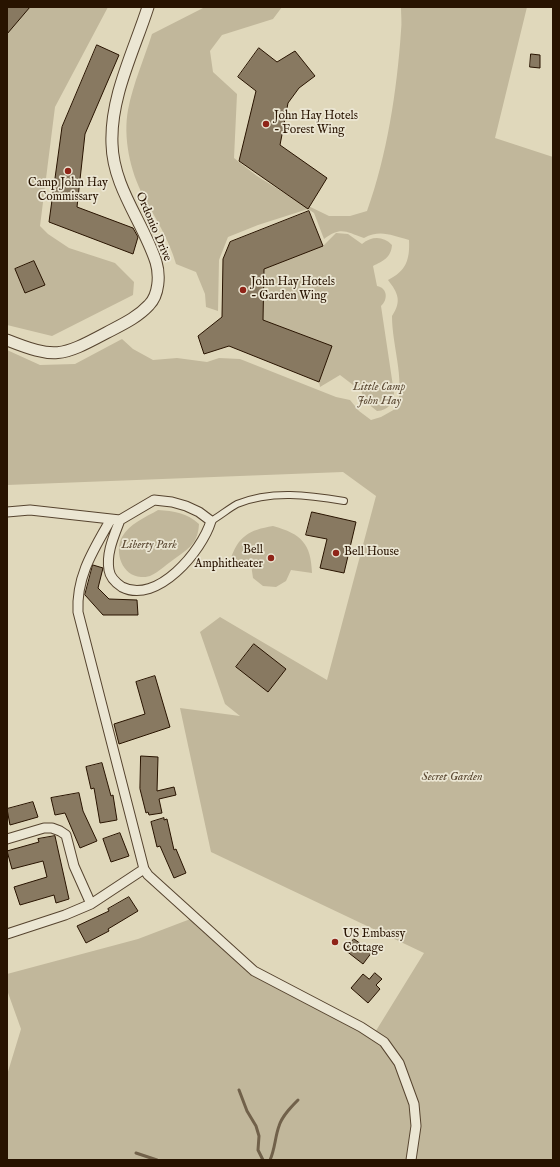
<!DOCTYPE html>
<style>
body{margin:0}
#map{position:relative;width:560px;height:1167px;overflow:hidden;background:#e0d8bb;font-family:"IM FELL English",serif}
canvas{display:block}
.frame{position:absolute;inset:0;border:8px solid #281300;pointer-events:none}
</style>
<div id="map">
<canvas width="560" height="1167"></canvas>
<div class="frame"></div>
</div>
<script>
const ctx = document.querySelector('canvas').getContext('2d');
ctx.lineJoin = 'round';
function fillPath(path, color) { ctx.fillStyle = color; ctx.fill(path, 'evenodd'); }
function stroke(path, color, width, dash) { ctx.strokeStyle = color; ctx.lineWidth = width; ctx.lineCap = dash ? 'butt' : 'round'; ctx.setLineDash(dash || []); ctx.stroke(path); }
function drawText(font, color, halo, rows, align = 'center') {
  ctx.font = font + ' "IM FELL English",serif'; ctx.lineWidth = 3.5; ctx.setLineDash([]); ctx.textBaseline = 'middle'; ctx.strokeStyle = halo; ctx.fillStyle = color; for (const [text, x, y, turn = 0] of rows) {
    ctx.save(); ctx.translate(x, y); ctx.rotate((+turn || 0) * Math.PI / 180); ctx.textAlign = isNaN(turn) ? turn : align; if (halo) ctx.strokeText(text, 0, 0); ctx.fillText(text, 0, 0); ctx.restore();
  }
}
fillPath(new Path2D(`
 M7,7H108L55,107L40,226L48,234L69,248L115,263L134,282L133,295L52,336L7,325Z
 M205,7H282L273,19L222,35L210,51L213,72L237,94L234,158L257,176L294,199L329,216H350L367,211C387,156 397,90 401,31C402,23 401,15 401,7H527L495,138L553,157V1160H7V1075L21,1029L7,990V974L138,939L193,918L254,971L374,1034L424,953L211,852L180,708L240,716L225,704L200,632L220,617L327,680L376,496L343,472L7,485V350L40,365L75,364L122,339L133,349L153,360L177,358L207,362L219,358L240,359L336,397L350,400L359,411L371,420L381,417L397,408C405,378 392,346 392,316C402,301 398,293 388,280C406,271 410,260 409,240C392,236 381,229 364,238C346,232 341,226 324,239L314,213L308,209L258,225L228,237L219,260L218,311L206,307L205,294L196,272L176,264C169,239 155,218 143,195C130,171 123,137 128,110C133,84 144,59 152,34Z
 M336,233L348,234L362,244C372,236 383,236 392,245C391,258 383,261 373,266L377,286C388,288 388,300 381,306L394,393C392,404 389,410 377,411L367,403L361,391L340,375L320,387L319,382L332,346L263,320L264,269L323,246Z
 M158,510C174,511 187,513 199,524C198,542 191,547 177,557C168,563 159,572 150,576C147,577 144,577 141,577C122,576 114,552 122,537C129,524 146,517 158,510Z
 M273,526C302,534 311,544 312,573L291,570L286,581L276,587L263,586L253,578L251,564L230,561C238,536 249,530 273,526Z`), '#c1b79b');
stroke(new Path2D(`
 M239,1090L247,1111L256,1126L259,1136L258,1150L263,1160
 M136,1153L157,1160
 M270,1160C275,1149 275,1137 279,1126C282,1116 291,1107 298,1100`), '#71614a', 3);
const building = new Path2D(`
 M7,7H30L7,34Z
 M97,45L119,55L85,134L77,207L133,228L138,237L133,254L49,222L62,127Z
 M259,48L277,62L295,51L315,76L299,88L288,103L280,145L327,178L308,209L239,161L256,91L238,77Z
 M531,54L540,55V68L530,67Z
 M309,211L323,246L264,269L263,320L332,346L319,382L229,346L204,354L198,336L222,317L223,259L230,242Z
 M34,261L45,285L25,293L15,269Z
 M312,512L356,522L344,573L320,568L327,539L306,535Z
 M93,565L103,568L98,588L109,599L137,600L138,615H103L85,595Z
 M254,644L286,669L268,692L236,667Z
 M155,676L170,727L119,744L114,724L145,714L136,682Z
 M141,756L158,757L157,791L174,787L176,795L159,799L162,813L149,815L148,812L146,813L140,789Z
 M102,763L111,796L113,795L117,820L100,823L94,788L91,789L86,767Z
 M79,793L83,811L97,841L80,848L65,813L55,815L51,798Z
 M33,802L38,817L10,825L7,809Z
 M164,818V820L167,819L174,850L176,849L186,873L174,878L160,846L157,847L151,822Z
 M120,833L129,856L111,862L103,839Z
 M55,836L69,899L56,903L54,895L20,905L14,887L47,877L43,861L12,869L7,851L39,842L38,839Z
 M129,897L138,911L108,929L109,931L86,943L77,926L109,911L108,909Z
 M354,939L372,952L363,964L345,950Z
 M375,973L382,979L376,985L380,989L368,1003L351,988L363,974L369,979Z`);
fillPath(building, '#887961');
stroke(building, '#281300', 1);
const pedestrian = new Path2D(`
 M211,521C220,516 228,509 237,504C271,490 309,495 344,501`);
const minor = new Path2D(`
 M7,512L30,510L120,520L154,500L172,502L186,506L199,512L211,521C202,551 157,605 122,587C116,583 110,577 109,570C106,553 114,536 120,520
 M111,519C94,549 76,576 78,612L144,869L148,875L254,971L361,1027L384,1042L399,1063L414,1104L416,1126L411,1160
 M7,839L44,828H52L60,831L66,835L74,866L91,904
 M7,934L65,915L91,904L144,869`);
const tertiary = new Path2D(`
 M7,340C55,359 61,357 106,333C121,325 137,318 149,305C159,295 160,275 156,262C143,222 113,187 112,144C110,97 134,51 148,7`);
stroke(pedestrian, '#56442f', 8);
stroke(minor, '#56442f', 11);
stroke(tertiary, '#56442f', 13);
stroke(pedestrian, '#ebe6d3', 6);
stroke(minor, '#ebe6d3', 9);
stroke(tertiary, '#ebe6d3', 11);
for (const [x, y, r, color] of [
 [266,124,4,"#8f2418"],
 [68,171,4,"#8f2418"],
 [243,290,4,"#8f2418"],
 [336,553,4,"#8f2418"],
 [271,558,4,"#8f2418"],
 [335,942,4,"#8f2418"]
]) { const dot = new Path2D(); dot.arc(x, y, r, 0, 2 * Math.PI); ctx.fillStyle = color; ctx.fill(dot); stroke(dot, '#ebe6d3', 1.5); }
drawText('12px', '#281300', '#ebe6d3', [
 ["John Hay Hotels",274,117],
 ["- Forest Wing",274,131],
 ["Camp John Hay",68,184,"center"],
 ["Commissary",68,198,"center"],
 ["John Hay Hotels",251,283],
 ["- Garden Wing",251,297],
 ["Bell",263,551,"right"],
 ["Amphitheater",263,565,"right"],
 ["Bell House",344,553],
 ["US Embassy",343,935],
 ["Cottage",343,949]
], 'left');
drawText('12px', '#281300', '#ebe6d3', [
 ["Ordonio Drive",153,227,67]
]);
drawText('italic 12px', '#5e4c36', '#ebe6d3', [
 ["Little Camp",379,388],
 ["John Hay",379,402],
 ["Liberty Park",149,546],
 ["Secret Garden",452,778]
]);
</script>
